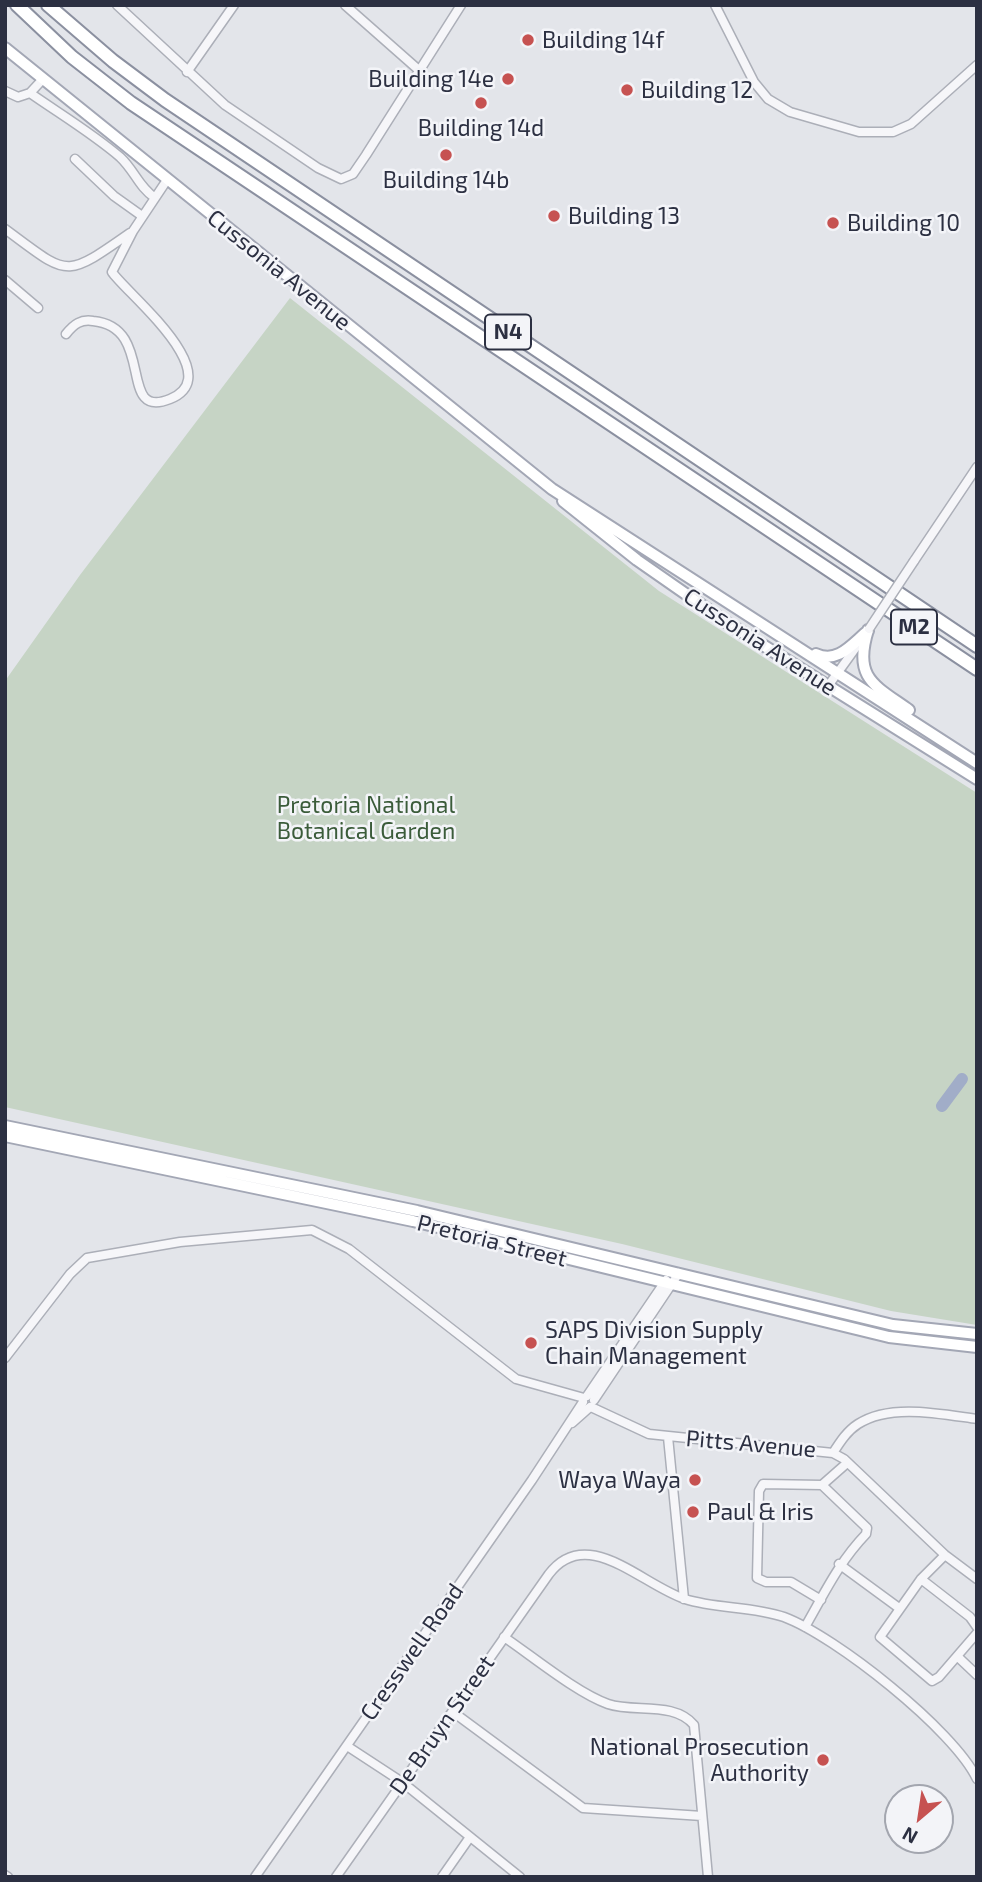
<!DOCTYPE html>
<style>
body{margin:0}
#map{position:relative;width:982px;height:1882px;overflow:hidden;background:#e3e5ea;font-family:"Exo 2",sans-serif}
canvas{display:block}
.frame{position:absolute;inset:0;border:7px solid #2c3042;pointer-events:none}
.north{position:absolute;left:884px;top:1784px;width:70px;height:70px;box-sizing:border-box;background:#f3f4f8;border:2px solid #a3a6af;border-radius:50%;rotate:209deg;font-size:19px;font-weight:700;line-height:28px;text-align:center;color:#2c3042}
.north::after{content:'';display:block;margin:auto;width:24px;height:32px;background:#c65251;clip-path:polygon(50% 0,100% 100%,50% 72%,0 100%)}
</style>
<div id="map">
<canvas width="982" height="1882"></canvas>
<div class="frame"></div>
<div class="north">N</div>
</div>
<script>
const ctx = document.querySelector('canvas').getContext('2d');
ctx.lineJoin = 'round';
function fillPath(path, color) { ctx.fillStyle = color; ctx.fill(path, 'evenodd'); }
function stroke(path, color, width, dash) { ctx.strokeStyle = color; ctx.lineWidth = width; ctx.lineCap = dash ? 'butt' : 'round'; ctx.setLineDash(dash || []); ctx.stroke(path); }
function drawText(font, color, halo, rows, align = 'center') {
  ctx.font = font + ' "Exo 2",sans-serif'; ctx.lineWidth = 5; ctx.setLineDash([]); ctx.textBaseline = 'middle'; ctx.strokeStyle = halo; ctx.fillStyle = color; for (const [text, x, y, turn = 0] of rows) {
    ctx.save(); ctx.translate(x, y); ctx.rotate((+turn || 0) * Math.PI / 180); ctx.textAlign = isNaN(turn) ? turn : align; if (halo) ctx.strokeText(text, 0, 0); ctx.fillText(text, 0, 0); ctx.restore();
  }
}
fillPath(new Path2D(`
 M290,298L659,591L977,793V1325L891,1311L622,1244L5,1107V681L80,575Z`), '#c6d4c5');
stroke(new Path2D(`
 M942,1106L962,1079`), '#a1adc8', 12);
const minor = new Path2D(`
 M117,5L225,105L318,168L341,179L353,174L366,155L461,5
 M345,5L421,72
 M715,5L754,82L768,99L790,112L859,132H893L911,124L977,65
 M187,72L234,5
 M5,91L18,97L30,93L42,80
 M30,93C60,114 92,133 120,157C135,171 138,186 155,198
 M75,159L114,196L142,216
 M5,229C69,276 63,280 130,233
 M5,280L38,308
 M66,334C74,324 81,319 93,321C157,327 116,421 170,399C230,375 125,292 112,272L133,231L167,180
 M914,561L977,467
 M828,686L857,646
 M5,1358L70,1274L87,1258L180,1242L312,1230L349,1249L516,1379L584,1398
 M587,1396L666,1280
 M594,1400L679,1273
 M591,1407L649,1434L833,1453L844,1459L945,1555L977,1579
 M572,1423L590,1407
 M668,1437L684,1599
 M833,1453C840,1442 847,1431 858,1424C890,1403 941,1414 977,1419
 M822,1485L847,1463
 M945,1555L921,1579L880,1637L932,1681L939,1677L977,1633
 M839,1564L899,1608
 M921,1579L970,1617L977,1627
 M805,1627C824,1594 839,1562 866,1534L867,1528L822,1485L763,1484L759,1491L757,1578L766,1582H791L821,1600
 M504,1637C532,1656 577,1693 608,1704C635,1713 674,1701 694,1725L708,1877
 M958,1657L977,1675
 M453,1712L583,1808L702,1816
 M347,1746L402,1782L520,1877
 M5,1875L8,1877
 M255,1877L532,1480L583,1402
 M336,1877L549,1574C587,1524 642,1585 685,1599C716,1609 752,1606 784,1617C835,1636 954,1730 977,1779
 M442,1877L470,1837`);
const major = new Path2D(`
 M5,48L552,489L977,763
 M563,501L637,560L726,622L977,779
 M868,630C853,678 874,685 909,710
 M816,654C838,664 852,644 868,631
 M5,1126L417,1211L893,1325L977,1334
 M5,1136L413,1221L889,1337L977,1347`);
const highway = new Path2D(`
 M17,5L72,57L131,103L977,669
 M48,5L113,61L165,100L977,646`);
stroke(minor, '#acafb8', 11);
stroke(major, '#a3a7b5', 14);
stroke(highway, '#8b90a0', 16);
stroke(minor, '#f6f6f9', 8);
stroke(major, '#fff', 10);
stroke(highway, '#fff', 12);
const minorBridge = new Path2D(`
 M869,629L914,561`);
stroke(minorBridge, '#acafb8', 11, []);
stroke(minorBridge, '#f6f6f9', 8);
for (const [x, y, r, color] of [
 [528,40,7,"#c65251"],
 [508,79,7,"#c65251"],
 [627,90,7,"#c65251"],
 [481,103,7,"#c65251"],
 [446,155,7,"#c65251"],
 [554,216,7,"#c65251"],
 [833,223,7,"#c65251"],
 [531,1343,7,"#c65251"],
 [695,1480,7,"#c65251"],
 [693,1512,7,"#c65251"],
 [823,1760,7,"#c65251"]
]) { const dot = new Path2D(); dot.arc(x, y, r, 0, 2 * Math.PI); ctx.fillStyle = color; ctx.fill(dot); stroke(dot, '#f3f4f8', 2.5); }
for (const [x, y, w] of [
 [508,332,46],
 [914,627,46]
]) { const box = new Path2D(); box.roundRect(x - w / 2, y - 17.5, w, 35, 5); ctx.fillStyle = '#f3f4f8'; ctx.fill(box); stroke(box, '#2c3042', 2); }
drawText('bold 21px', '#2c3042', null, [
 ["N4",508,332],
 ["M2",914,627]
]);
drawText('23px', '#2c3042', '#f3f4f8', [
 ["Building 14f",542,40],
 ["Building 14e",494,79,"right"],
 ["Building 12",641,90],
 ["Building 14d",481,128,"center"],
 ["Building 14b",446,180,"center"],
 ["Building 13",568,216],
 ["Building 10",847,223],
 ["SAPS Division Supply",545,1330],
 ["Chain Management",545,1356],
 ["Waya Waya",681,1480,"right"],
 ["Paul & Iris",707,1512],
 ["National Prosecution",809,1747,"right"],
 ["Authority",809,1773,"right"]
], 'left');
drawText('23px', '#2c3042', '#f3f4f8', [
 ["Cussonia Avenue",279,270,39],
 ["Cussonia Avenue",760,642,33],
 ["Pretoria Street",492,1241,14],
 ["Pitts Avenue",751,1444,5],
 ["Cresswell Road",412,1652,-55],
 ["De Bruyn Street",442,1725,-55]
]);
drawText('23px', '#3b5c3a', '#f3f4f8', [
 ["Pretoria National",366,805],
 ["Botanical Garden",366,831]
]);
</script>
